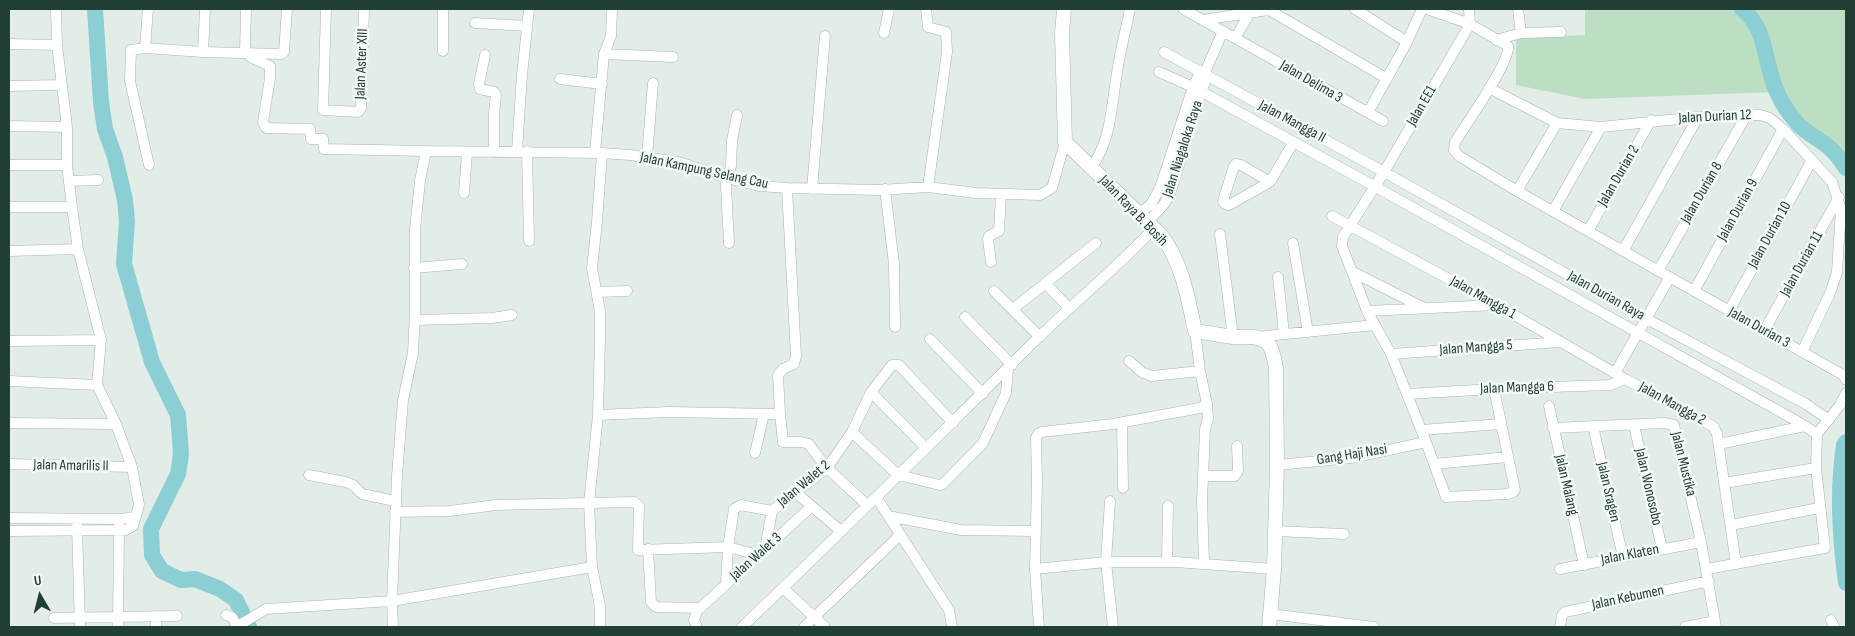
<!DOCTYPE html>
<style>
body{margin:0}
#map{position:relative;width:1855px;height:636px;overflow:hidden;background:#e3ede8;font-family:"Sofia Sans Condensed",sans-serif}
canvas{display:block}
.frame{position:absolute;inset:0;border:10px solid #223f35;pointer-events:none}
.north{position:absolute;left:15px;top:571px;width:50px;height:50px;-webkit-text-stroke:4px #f4faf6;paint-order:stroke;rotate:352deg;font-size:14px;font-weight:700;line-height:20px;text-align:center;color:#223f35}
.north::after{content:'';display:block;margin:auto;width:18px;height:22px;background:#223f35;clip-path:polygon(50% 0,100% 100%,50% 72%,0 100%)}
</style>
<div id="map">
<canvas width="1855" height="636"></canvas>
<div class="frame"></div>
<div class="north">U</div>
</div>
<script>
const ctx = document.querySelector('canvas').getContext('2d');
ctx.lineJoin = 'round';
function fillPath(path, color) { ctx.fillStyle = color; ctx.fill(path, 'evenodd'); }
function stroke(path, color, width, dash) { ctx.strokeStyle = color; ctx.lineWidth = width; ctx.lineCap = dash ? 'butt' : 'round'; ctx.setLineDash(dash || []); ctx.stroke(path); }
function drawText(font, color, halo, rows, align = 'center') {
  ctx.font = font + ' "Sofia Sans Condensed",sans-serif'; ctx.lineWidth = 5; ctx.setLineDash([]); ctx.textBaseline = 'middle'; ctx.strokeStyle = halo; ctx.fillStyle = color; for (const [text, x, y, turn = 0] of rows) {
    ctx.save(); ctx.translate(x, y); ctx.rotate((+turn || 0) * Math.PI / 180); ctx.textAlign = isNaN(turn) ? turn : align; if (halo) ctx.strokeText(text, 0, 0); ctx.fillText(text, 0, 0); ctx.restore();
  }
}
fillPath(new Path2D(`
 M1585,9H1846V169L1831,149L1799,125L1776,92L1585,99L1516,85V38L1585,35Z`), '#bcdfc3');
stroke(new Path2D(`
 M95,9L101,102L105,129L115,157L125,200L127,221L124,264L152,362L178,415L181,454L178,474L151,529L152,555L162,571L181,580L195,579L220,589L236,600L249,627
 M1742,9C1768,29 1764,65 1777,92C1782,104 1790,115 1798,124C1808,135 1822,140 1832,150C1837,155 1842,162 1846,168
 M1846,442L1844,445C1837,492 1840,537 1846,583`), '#8bced3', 16);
const street = new Path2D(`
 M205,9L203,52L281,54L284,52L287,9
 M246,9L245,52L252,58L270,66V78L263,122L266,128L310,129L311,139H323L324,149H326L426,151
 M326,9L323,110L358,112L361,108L364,9
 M443,9V51
 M926,9L928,27L946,32L947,52L928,187
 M1183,9L1383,121
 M1355,9L1407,42
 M1427,9L1470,24L1508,46C1511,61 1465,126 1455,142L1454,150L1459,156L1517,191L1843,375L1846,380
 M1469,9L1470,24L1384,172L1343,237L1342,246L1367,311L1391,354L1426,442L1446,497L1508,494L1513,492L1515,490L1494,389
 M1518,9L1521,33
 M1269,10L1386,78
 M1203,20L1274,9
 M475,23L527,26
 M884,33L889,9
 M1235,38L1250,13
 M1496,40L1521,33L1561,32
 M9,44L57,45
 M145,48L148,9
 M1164,52L1384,172L1647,319L1806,404L1829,420
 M604,54L611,36L612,9
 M485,55L479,84L480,89L494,92L496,95L494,113V152
 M1159,72L1193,87L1374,186L1795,420L1817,434
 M560,79L602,84
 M9,86L62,85
 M1489,88L1557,123L1601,127L1698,117L1760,115L1770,118L1783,129L1832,182L1841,209L1837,272L1831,291L1802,352
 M1365,111L1370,109L1407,42L1422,9
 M9,126L67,127
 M517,151L522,75L529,9
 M527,151L529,241
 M595,152L604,54L673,57
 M647,157L653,83
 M9,165H67
 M149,165L130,81L131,50L145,48L203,52
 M1091,168C1112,139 1111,107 1117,73C1120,51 1126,30 1130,9
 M69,181L98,180
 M1270,182L1241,165L1236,164L1234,166L1223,201L1225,204L1229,205L1270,182L1293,143
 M812,189L825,36
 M885,189L894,264L895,327
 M1517,191L1557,123
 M464,193L467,153
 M9,207H72
 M1553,211L1601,127
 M1139,214L1151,204L1160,188L1193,87L1200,73L1205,70
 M1332,216L1497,305L1625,379L1714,427L1717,434L1736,564
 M1148,222L1165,203L1171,191L1201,92L1207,77L1206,70L1223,31
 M1588,231L1651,120
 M1220,234L1233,337
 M729,243L726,185L731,166L732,141L737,115
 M1293,243L1308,332
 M9,251L78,249
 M1623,251L1698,117
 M991,262L988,239L989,236L999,231L1001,194
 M414,268L462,264
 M1658,271L1746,116
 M1353,272L1424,308
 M1278,277L1284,334
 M1046,284L1069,308
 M994,291L1040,337
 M1694,291L1783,129
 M597,292L627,291
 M1013,309L1096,243
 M1367,311L1496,305
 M1729,311L1812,160
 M965,317L1012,365
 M415,320L492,318L512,315
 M1764,331L1839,197
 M1256,337L1375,325
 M930,339L983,394
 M9,341L101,340
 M1391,354L1561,342
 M1129,361L1143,373L1152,376L1200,371
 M1615,373L1670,277
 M9,381L97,385
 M871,392L925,447
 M1407,394L1494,389L1610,385L1625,379
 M1549,406L1584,565
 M780,414L783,442H801L809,444C824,468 847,486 867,505
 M598,415L669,412L780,414L778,375L783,369L794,364L796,356L787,188
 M9,423L116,424
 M1122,423L1123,488
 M1634,425L1662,549
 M1593,426L1623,557
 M1553,428L1664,423L1674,425L1701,542L1716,627
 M1421,430L1501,424
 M852,432L898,475L940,485L943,484L983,443L1006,393L1008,369
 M1817,434L1840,405L1846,393
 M1719,444L1805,426
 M755,453L764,414
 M9,464L132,467
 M1434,464L1508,457
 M1277,465L1351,458L1426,442
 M309,475L346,482L353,485L362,494L395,501
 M1203,476H1235L1238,471L1237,446
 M1724,483L1816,468
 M795,492L841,531
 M876,497L949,610L952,627
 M1110,501L1106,562L1113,627
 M395,512L450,511L496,505L634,502L639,506L638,550L728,547L758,555
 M888,516L961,530L1036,531
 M9,518L120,519L136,517
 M1731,525L1819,508
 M77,526L80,627
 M9,531L125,530L133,526L139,505L132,467L116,424L97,385L101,340L78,249L72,207L67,165V127L57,45L56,9
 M1275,531L1344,534
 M648,549L651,602L656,607L699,608
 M765,549L772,511
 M1167,562L1168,506
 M1204,564L1202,501L1205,429L1208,419L1207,404
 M1712,568L1825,548L1816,468L1817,434
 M1035,569L1106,562H1175L1274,569
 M1560,569L1701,542
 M726,584L728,547L734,509L741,505L772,511L827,468L852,432L871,392L892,365H899L953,423
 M783,588L825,627
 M1271,614L1374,627
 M226,615L232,617L237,626
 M156,616V627
 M54,618L177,616
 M1831,620L1834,627
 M118,627L119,525
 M236,627L266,609L392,601L592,567
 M393,627L392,601L397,476L403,400L413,353L415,311V229L420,181L426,151L602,153
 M600,627V606L592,567L589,503L598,415L600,339V311L592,268L597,222L602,153L630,155L679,162L727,178L759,186L787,188L880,190L928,187L976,193L1040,195L1052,188L1065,142
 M697,627L694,620L697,611L812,506
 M742,627C843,531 941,433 1041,335C1078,299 1119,266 1154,228
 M804,627L900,535
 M1039,627L1035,569L1037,482L1036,438L1038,434L1042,432L1113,424L1200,408L1207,404L1200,371L1195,331
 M1560,627L1562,615L1565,612L1709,581
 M1685,627L1715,621`);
const secondary = new Path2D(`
 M1064,9L1062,33L1065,142L1161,235C1182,262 1188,298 1195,331L1233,337H1255L1267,342L1271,348L1274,358L1276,368L1277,465L1274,569L1269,627`);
stroke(street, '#a5b5af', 11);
stroke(secondary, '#a1b9af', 15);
stroke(street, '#fff', 10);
stroke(secondary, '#fff', 14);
drawText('15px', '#223f35', '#f4faf6', [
 ["Jalan Aster XIII",362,64,-88],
 ["Jalan Delima 3",1311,82,30],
 ["Jalan EE1",1422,106,-60],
 ["Jalan Durian 12",1715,117,-3],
 ["Jalan Mangga II",1292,122,28],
 ["Jalan Niagaloka Raya",1183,149,-72],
 ["Jalan Kampung Selang Cau",704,171,12],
 ["Jalan Durian 2",1619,176,-60],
 ["Jalan Durian 8",1702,193,-60],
 ["Jalan Durian 9",1738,210,-61],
 ["Jalan Raya B. Bosih",1133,211,46],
 ["Jalan Durian 10",1770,235,-61],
 ["Jalan Durian 11",1802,264,-61],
 ["Jalan Durian Raya",1606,296,29],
 ["Jalan Mangga 1",1483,298,29],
 ["Jalan Durian 3",1759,328,29],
 ["Jalan Mangga 5",1476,348,-4],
 ["Jalan Mangga 6",1517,388,-2],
 ["Jalan Mangga 2",1672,404,29],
 ["Gang Haji Nasi",1352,455,-9],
 ["Jalan Mustika",1683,464,76],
 ["Jalan Amarilis II",71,466,1],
 ["Jalan Walet 2",804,484,-40],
 ["Jalan Malang",1566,485,77],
 ["Jalan Wonosobo",1648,487,77],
 ["Jalan Sragen",1608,492,77],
 ["Jalan Klaten",1630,555,-11],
 ["Jalan Walet 3",756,557,-42],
 ["Jalan Kebumen",1628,598,-12]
]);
</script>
